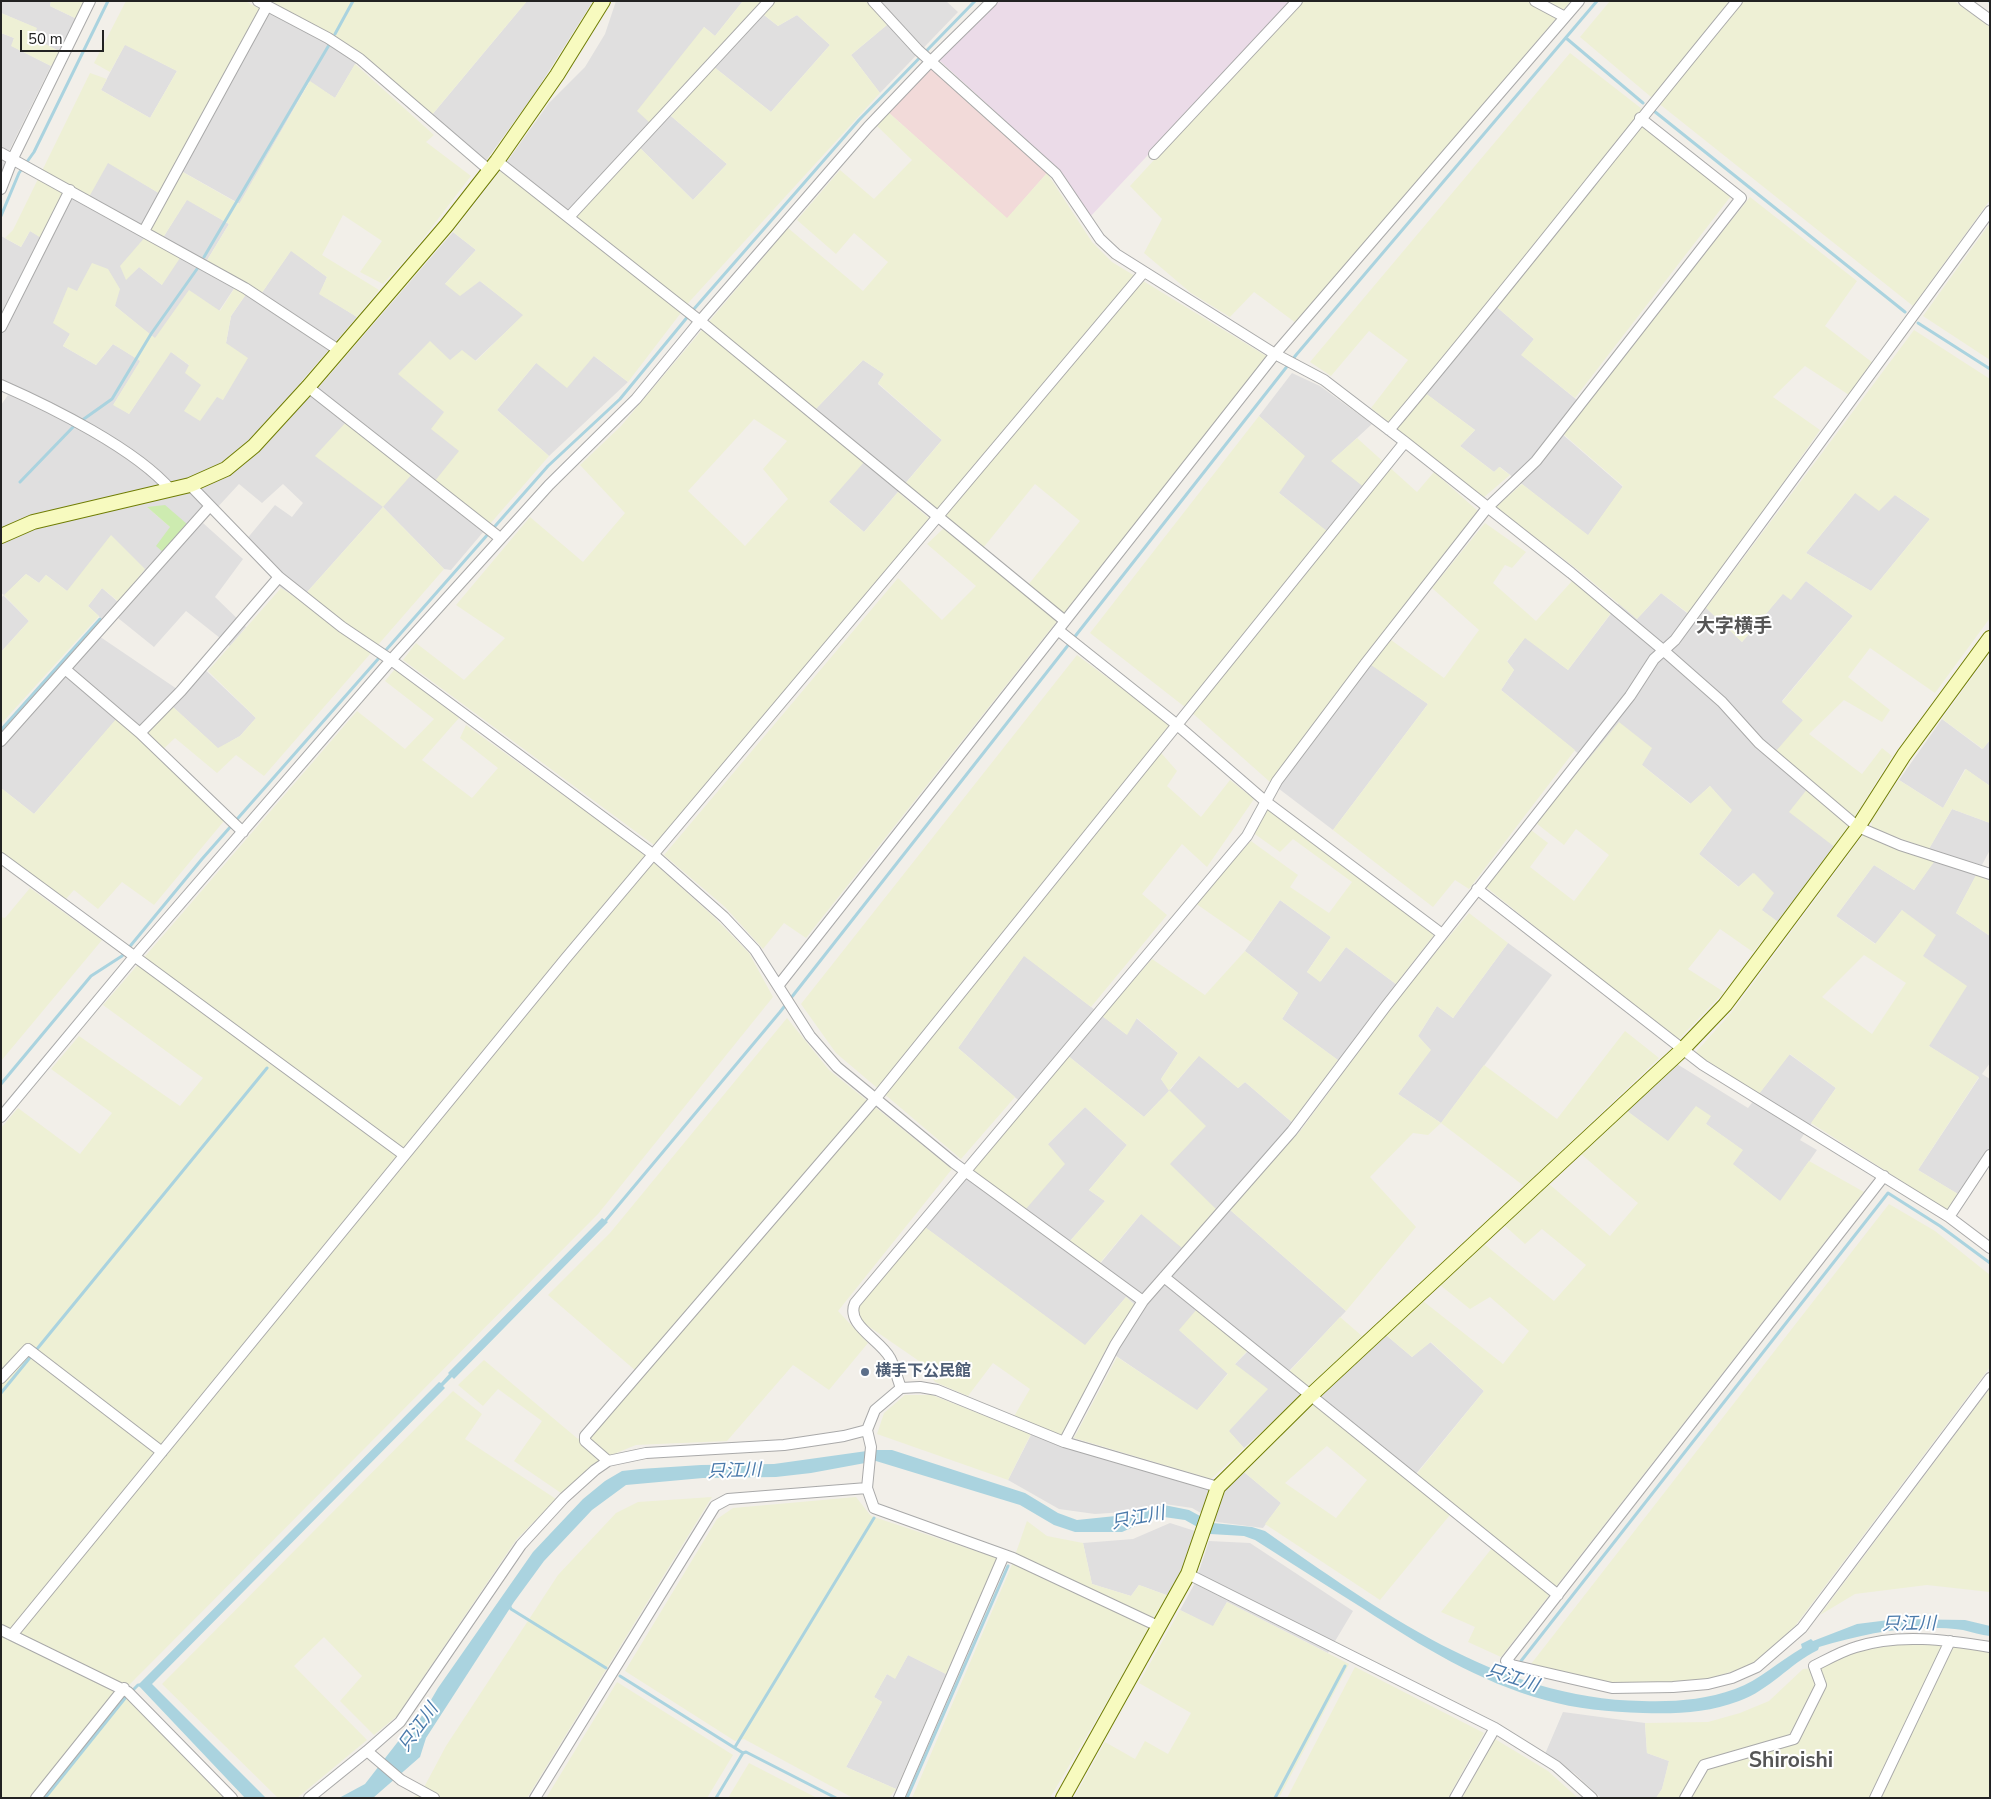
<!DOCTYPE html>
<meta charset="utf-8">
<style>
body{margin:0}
#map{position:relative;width:1991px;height:1799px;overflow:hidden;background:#f2efe9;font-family:"Nunito Sans",sans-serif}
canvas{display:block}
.frame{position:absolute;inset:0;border:2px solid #222;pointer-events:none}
.scale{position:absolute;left:20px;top:30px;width:84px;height:22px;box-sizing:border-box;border:2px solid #222;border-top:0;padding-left:6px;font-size:15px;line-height:18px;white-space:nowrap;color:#222;-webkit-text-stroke:4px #fff;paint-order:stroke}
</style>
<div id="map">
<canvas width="1991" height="1799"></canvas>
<div class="frame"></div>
<div class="scale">50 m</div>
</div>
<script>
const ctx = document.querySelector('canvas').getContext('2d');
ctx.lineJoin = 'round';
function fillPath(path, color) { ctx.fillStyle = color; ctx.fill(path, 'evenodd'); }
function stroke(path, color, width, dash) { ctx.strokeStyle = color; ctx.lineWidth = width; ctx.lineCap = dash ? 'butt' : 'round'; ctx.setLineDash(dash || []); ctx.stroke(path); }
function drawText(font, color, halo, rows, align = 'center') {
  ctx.font = font + ' "Nunito Sans","Noto Sans JP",sans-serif'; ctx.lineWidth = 4; ctx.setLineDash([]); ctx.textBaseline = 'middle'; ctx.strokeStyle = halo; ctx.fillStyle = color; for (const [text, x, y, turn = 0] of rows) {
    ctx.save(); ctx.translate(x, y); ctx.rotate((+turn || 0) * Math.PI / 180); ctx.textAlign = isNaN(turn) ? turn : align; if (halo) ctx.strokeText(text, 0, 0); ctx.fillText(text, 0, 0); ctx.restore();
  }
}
fillPath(new Path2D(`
 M1,1H51L50,6L77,19L61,52L33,38L36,28L1,13Z
 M266,1L332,34L361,55L335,98L309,82L240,204L174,167Z
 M527,1H593L535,93L485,162L431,116Z
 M616,1H743L715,36L704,27L664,110L727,164L693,200L639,147L568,221L501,170L549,103L585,67L605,34Z
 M881,1H946L958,12L880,93L851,55L895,18Z
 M764,15L778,26L797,15L830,45L771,112L714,67Z
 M1,33L14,38L12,46L51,66L9,151L1,178Z
 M125,44L177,71L150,118L101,90Z
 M108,162L167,198L126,279L139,267L162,285L159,244L187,199L229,224L206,262L239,281L219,311L155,339L115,306L68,288L70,334L63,346L96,365L113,344L141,361L114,404L129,414L170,351L190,366L223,400L226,343L231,316L251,287L261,294L291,250L327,277L320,294L357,317L300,383L313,394L453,232L476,250L445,284L480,281L524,315L475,361L445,412L490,524L451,570L444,569L383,507L300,600L281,588L241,546L275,505L292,517L303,503L283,484L262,503L239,484L203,523L243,559L215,597L246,627L230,646L186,611L154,647L118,618L110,627L88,606L102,588L118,602L145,570L67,591L46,575L39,583L26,574L4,596L29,621L1,652V598L4,595L1,593V405L8,395L1,392V236L21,247L30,231L41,237L68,184ZM147,507L187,524L170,527Z
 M1492,303L1534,339L1522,355L1583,405L1562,434L1623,487L1588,536L1500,467L1494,472L1460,446L1475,430L1419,389Z
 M594,356L628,382L549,456L497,410L536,363Z
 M863,360L884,374L878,384L942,440L864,532L829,502L811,414Z
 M1292,373L1320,386L1372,424L1332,461L1371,492L1332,536L1278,492L1304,456L1259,416Z
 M1855,493L1895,495L1930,519L1871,591L1806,553Z
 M1806,581L1853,616L1782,701L1803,720L1812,783L1836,848L1778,922L1761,910L1753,873L1739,887L1699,854L1731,811L1710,786L1691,804L1642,765L1586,760L1501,690L1514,670L1507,662L1525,637L1568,670L1619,603L1637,619L1661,593L1687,613L1700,602L1742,642L1783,593Z
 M93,632L177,689L200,665L256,718L240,736L218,749L172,706L139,738L117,719L34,814L1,788V734Z
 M1364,659L1428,704L1333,830L1270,782Z
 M1942,719L1982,749L1990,740V786L1965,769L1943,808L1899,780Z
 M1952,809L1990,823V850L1956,913L1990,936V1063L1982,1074L1990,1079V1162L1966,1199L1918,1170L1979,1078L1929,1046L1923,956L1902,910L1876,944L1836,916L1874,865L1914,890L1933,862L1924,857Z
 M1280,900L1331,937L1307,972L1321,981L1346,947L1404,990L1347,1067L1282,1019L1298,993L1245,951Z
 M1508,943L1552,975L1441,1123L1398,1094L1430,1050L1418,1036L1437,1006L1453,1018Z
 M1024,955L1126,1034L1136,1018L1178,1053L1161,1079L1170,1090L1199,1055L1238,1088L1245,1082L1301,1130L1229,1209L1346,1311L1289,1371L1309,1389L1244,1448L1229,1432L1235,1364L1248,1351L1179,1330L1228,1373L1197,1411L1106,1349L1135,1305L1126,1297L1085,1346L919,1223L964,1164L1024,1209L1048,1144L1085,1107L1127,1145L1089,1190L1105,1201L1070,1241L1099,1265L1141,1214L1170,1164L1169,1091L1144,1117L1067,1055L1024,1105L958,1048Z
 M1789,1054L1836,1088L1800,1140L1817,1150L1781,1202L1732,1164L1742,1150L1706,1124L1696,1107L1668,1142L1627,1111L1677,1064L1748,1108Z
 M1386,1335L1412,1357L1430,1342L1484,1391L1410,1481L1311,1402Z
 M1035,1427L1229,1484L1244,1472L1281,1503L1263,1528L1217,1522L1192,1508L1165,1504L1140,1511L1095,1514L1059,1509L1008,1480Z
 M1170,1523L1195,1531L1185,1566L1169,1596L1139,1585L1131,1596L1092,1584L1083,1543L1133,1539Z
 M1209,1541L1250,1543L1353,1611L1328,1653L1227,1602L1213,1627L1180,1610L1195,1583Z
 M908,1655L946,1674L896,1789L846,1767L882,1702L874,1697L887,1674L895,1678Z
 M1563,1712L1645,1723L1647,1753L1669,1761L1662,1789L1656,1798H1601L1574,1773L1545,1754Z`), '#e0dfdf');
fillPath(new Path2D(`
 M930,66L1047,173L1007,219L888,112Z`), '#f2dad9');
fillPath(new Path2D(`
 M999,1H1292L1090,217L1058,169L939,60Z`), '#ebdbe8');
fillPath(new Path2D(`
 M51,1H84L77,19L50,6Z
 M126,1H245L260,9L174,167L239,204L310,81L335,98L355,64L434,135L426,142L471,176L415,249L383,284L360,272L382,241L343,215L322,255L379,290L357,317L319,294L327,277L291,251L261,294L251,287L231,316L226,343L248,358L223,400L217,397L200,421L184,411L201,385L185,373L189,365L171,352L129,414L113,405L140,361L113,344L96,365L63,346L70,334L53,323L68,287L77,291L92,263L108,269L120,289L115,306L155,338L189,290L220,311L239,281L206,262L229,224L187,200L159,244L180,258L162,285L139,267L126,280L120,266L146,236L167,198L108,163L89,197L68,184L41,238L30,231L21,247L5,238L13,230L90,73L107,79L101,90L150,118L177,71L125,45L110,72L94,63Z
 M266,1H527L431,116L361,55L332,34Z
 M743,1H763L650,123L637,111L704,27L715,36Z
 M774,1H866L887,25L851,55L880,93L690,301L628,382L594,356L567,388L536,363L497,410L549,456L490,524L434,482L459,451L431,429L444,412L398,374L430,341L450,360L462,350L476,361L523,315L480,281L460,296L445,284L476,250L453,232L501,170L568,221L639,147L693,200L727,164L671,116L714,67L771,112L830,45L797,15L778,26L764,15Z
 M1301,1H1571L1296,323L1254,292L1230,317L1191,293L1144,253L1162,219L1130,186Z
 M1610,1H1954L1990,27V200L1913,306L1657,102L1580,37Z
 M1,13L37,28L33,38L61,52L51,66L11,46L14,38L1,33Z
 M1570,53L1642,109L1634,118L1731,196L1575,398L1521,355L1534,339L1492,303L1420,389L1475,430L1460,446L1494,472L1499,467L1510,475L1483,498L1371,408L1408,360L1369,331L1331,376L1310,362Z
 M888,112L1007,218L1047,173L1092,242L1112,262L1268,357L1063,614L1028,585L1080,521L1035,484L983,548L905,484L942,440L878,383L884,374L863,360L811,414L865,461L829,502L864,532L898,492L930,519L654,845L403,660L416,643L464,680L505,638L456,605L530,517L583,562L625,513L580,465L621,426L788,228L863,291L888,262L854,233L836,254L797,220L840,170L874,199L912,160L877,126ZM754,419L787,441L763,469L788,499L745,546L688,491Z
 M1750,197L1857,281L1825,326L1873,363L1849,395L1805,366L1773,397L1820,430L1700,602L1688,613L1661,593L1637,619L1578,570L1496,507L1522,484L1588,535L1623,486L1562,433Z
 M1990,223V360L1923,316Z
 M1914,330L1990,379V618L1935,693L1870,648L1848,677L1890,710L1882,722L1844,700L1809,734L1862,774L1882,748L1892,756L1836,848L1789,812L1812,783L1776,751L1803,720L1782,702L1853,616L1806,581L1791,600L1783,594L1742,642L1706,608ZM1855,493L1879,511L1895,495L1930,519L1871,591L1806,553Z
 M1259,416L1305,456L1279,493L1332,535L1370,492L1331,461L1357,438L1417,492L1434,472L1479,512L1270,782L1190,711L1090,633Z
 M347,421L413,473L383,507L444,569L264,776L236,755L217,773L175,738L156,756L224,821L154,905L122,882L98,909L74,890L65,900L1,854V788L34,814L117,718L139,738L172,706L218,748L240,736L256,718L208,671L281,588L300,600L383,507L315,456Z
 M1485,523L1526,552L1512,568L1505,565L1493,583L1536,621L1572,581L1611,613L1568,670L1525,638L1507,661L1514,670L1501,690L1575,750L1469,889L1455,880L1433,907L1333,830L1428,704L1371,665L1391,640L1444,678L1479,630L1432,588Z
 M944,528L1057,621L806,938L784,923L763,949L725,907L664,855L898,578L942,620L976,586L927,544Z
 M111,535L145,569L119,602L102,588L88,606L99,616L1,724V652L29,621L4,595L26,574L39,583L46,575L67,591Z
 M1990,653V740L1983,749L1942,719Z
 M1077,655L1171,725L1155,746L1177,771L1167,786L1201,817L1230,780L1254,799L1207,867L1182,844L1142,894L1167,915L1091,1007L1024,956L958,1048L1015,1097L961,1159L836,1053L801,1004Z
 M395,669L459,718L422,760L472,798L498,768L460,738L466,725L642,852L713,916L749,953L773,997L598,1214L128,1686L1,1624V1128L18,1108L80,1154L112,1113L51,1069L79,1036L180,1106L203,1078L103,1005L357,711L405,749L434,719L385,681Z
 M1619,722L1652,748L1642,765L1690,804L1710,786L1732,810L1699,854L1738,887L1754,873L1774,893L1762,910L1778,922L1753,952L1720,929L1688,969L1724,992L1677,1041L1486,887L1531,830L1548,843L1530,867L1574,901L1609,855L1576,829L1564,845L1536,823Z
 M1966,769L1990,786V823L1952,809L1929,849L1872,828L1871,820L1899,780L1943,808Z
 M1268,808L1434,935L1396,984L1346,947L1320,982L1307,972L1331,937L1280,900L1251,942L1195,903L1251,841L1298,875L1290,887L1329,913L1352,882L1293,839L1280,852L1252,832Z
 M1863,835L1934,862L1914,890L1874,865L1836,916L1875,944L1902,910L1936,935L1923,956L1967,986L1929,1046L1979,1077L1918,1170L1958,1194L1947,1210L1811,1123L1836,1088L1790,1054L1759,1094L1695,1053L1732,1012ZM1864,955L1906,983L1872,1034L1822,997Z
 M1976,875L1990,881V936L1956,913Z
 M30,888L102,940L1,1061V917L5,918Z
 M1469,913L1508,943L1453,1018L1437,1006L1418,1036L1431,1050L1398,1094L1441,1123L1484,1065L1557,1119L1625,1031L1659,1058L1524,1186L1441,1123L1428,1135L1413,1133L1370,1177L1416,1227L1346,1311L1229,1209L1301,1130L1404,990Z
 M1245,951L1298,993L1282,1019L1338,1060L1292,1122L1245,1082L1238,1088L1199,1056L1169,1090L1206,1126L1170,1164L1216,1209L1182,1248L1141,1214L1098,1265L1070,1241L1105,1201L1089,1190L1127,1145L1085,1107L1048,1144L1065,1164L1025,1210L972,1170L1067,1055L1144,1117L1169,1091L1161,1079L1178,1053L1137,1018L1127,1035L1102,1016L1152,959L1205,995Z
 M787,1018L829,1070L952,1169L838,1311L868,1343L829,1390L793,1365L727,1441L636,1445L599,1460L561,1493L514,1461L542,1421L498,1389L483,1406L458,1385L484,1360L578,1439L636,1371L548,1295L610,1233Z
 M1696,1106L1711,1116L1706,1124L1743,1150L1733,1164L1780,1201L1809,1161L1864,1192L1501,1657L1468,1642L1475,1627L1441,1612L1496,1543L1454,1510L1380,1600L1265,1524L1281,1503L1244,1472L1311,1402L1411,1481L1484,1391L1431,1342L1412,1357L1386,1335L1423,1301L1503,1364L1529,1331L1490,1297L1470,1309L1440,1285L1484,1244L1554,1301L1586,1265L1542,1229L1525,1244L1504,1225L1549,1184L1610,1236L1638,1203L1581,1154L1627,1111L1668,1141ZM1327,1446L1367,1480L1336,1518L1285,1483Z
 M1889,1204L1935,1231L1990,1275V1367L1795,1626L1752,1665L1702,1681L1613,1684L1531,1664Z
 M925,1227L1085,1345L1126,1297L1135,1305L1106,1349L1062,1435L1013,1418L1030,1389L993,1363L968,1396L935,1382L919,1361L858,1319L856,1305Z
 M1197,1309L1248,1350L1235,1364L1268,1389L1229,1431L1244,1448L1211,1479L1074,1438L1117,1357L1197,1410L1228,1374L1179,1330Z
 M1340,1317L1362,1336L1309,1389L1289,1372Z
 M1990,1388V1592L1927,1585L1855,1594L1820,1615Z
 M453,1391L482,1414L465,1439L556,1499L516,1540L397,1716L374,1735L340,1701L362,1676L324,1637L294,1666L367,1740L297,1798H278L162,1684Z
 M905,1395H932L1031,1434L1008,1480L877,1434L884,1413Z
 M712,1497L527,1798H412L421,1793L446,1746L558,1575L616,1513L638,1502Z
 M856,1497L871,1516L997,1558L946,1674L908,1655L895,1679L887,1674L874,1697L882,1702L846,1767L896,1789L889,1798H853L744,1739L735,1741L625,1671L717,1519L733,1508Z
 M1027,1521L1047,1536L1083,1543L1092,1584L1131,1596L1139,1585L1169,1596L1050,1798H912L1011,1567Z
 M1227,1602L1349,1664L1279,1798H1074L1105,1742L1135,1759L1145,1741L1168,1754L1191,1713L1139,1683L1180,1610L1213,1626Z
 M1,1636L123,1695L225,1798H1Z
 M1901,1644H1943L1990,1652V1798H1656L1662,1789L1669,1761L1647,1753L1645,1723L1708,1722L1740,1713L1769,1701L1803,1669L1816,1668L1857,1651Z
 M1355,1667L1484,1733L1448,1798H1287Z
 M617,1682L733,1755L707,1798H546Z
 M1495,1739L1548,1771L1578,1798H1462Z
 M749,1763L817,1798H728Z`), '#eef0d5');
fillPath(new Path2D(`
 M165,505L187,524L163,552L156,546L170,527L147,507Z`), '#cdebb0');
fillPath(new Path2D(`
 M602,1218L608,1222L454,1379L452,1377L443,1386L445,1388L152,1684L266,1798H245L138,1685L439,1382L441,1383L449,1374L448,1373Z
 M874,1450H892L1025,1493L1058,1513L1077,1520L1135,1514L1164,1505L1189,1510L1213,1523L1252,1527L1265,1531C1378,1610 1498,1699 1642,1701C1674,1702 1704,1700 1735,1689C1760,1680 1779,1661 1802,1648L1801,1644L1811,1639L1813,1641L1857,1624L1897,1619L1965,1620L1990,1626V1636C1981,1635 1972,1632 1963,1630C1914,1623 1866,1633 1819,1647L1818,1650C1789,1664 1770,1690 1739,1701C1708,1713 1676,1714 1643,1713C1610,1712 1576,1709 1545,1700C1479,1682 1421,1646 1364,1609C1327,1586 1291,1563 1255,1540L1244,1536L1210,1534L1185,1520L1164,1517L1154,1518L1122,1532H1075L1054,1525L1020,1505L876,1461L811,1473L776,1477L703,1478L626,1485L592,1510L544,1561L514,1602L426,1738L420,1757L373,1798H339L365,1784L400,1739L415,1732L414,1729L438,1688L533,1552L583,1499L605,1481L622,1471L640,1469L701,1465L774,1464Z`), '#aad3df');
stroke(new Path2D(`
 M1989,1L1990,2
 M335,34L353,1
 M1566,38L1643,103
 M1654,111L1905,312
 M1,216L19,173L34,152L108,1
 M204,257L329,45
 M1918,323L1990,369
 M81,421L112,399L151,334L197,269
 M20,482L75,425
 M1,730L100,619
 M1,1084L91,976L122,956L202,859L548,466L620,399L694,309L859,120L975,1
 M606,1220L780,1012L1296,355L1597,1
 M1,1393L267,1068
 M509,1605L511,1609L606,1668
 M1521,1661L1888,1193L1940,1226L1990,1263
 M620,1676L743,1753
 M735,1747L874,1518
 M45,1798L126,1697L138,1685H141
 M716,1798L743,1753L746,1752L836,1798
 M907,1798L1008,1566
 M1275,1798L1345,1666`), '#aad3df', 3);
const street = new Path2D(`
 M258,1L328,38L360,59L489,170
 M873,1L918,50L1056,174L1100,239L1116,254L1275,354L1324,380L1405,442L1571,573L1663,650L1722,702L1759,743L1858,827L1900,845L1990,874
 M1535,1L1565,17
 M1964,1L1990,20
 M1,153L245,288L340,351
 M1154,154L1297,1
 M497,161L700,321L1065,621
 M1,189L13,158L90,1
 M569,217L769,1
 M144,231L267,6
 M1,327L70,190
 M1,385C51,407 136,449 171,490
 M308,387L500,538
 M1389,430C1508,289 1620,143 1737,1
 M190,485L279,577L342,627L391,660L654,855L724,917L755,950L810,1036L837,1067L954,1163L1143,1301
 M1058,630L1176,724L1265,801L1442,934
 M65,669L140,733L181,691L279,577
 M140,733L243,832
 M1,741L209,507
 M1,858L404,1155
 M1477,889L1703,1065L1949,1217L1990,1248
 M778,986L1275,354L1579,1
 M1,1117L134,957L391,660L549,485L636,399L700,321L868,127L931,61L992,1
 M1884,1176L1506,1661L1512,1665L1612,1688L1673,1687L1708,1684L1732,1678L1757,1667L1802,1628L1990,1378
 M1949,1217L1990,1155
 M1164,1277L1558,1595
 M1,1378L28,1349L162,1452
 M901,1388C897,1378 895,1367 890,1358C881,1340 845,1325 855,1303L1247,836L1277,781L1365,664L1487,508L1536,461L1741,198L1640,118
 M1064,1442L1115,1345L1143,1301L1292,1131L1386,1006L1630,696L1654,659L1675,640L1990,211
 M608,1461L585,1441V1436L876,1098L1405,442
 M1188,1574L1495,1728L1556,1766L1592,1798
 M1160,1627L1013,1558L874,1508L867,1488L871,1447L867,1430L875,1410L901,1388L920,1387L937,1390L1064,1442L1218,1487
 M1,1630L128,1692L232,1798
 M12,1635L566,958L1143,273
 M367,1751L400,1722L521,1545L564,1498L595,1470L608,1461L646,1453L784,1445L844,1436L867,1430
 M36,1798L124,1688
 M309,1798L367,1751L401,1780L434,1798
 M535,1798L715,1506L728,1499L867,1488
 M899,1798L1004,1555
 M1455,1798L1495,1728
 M1685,1798L1704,1765L1794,1739L1821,1685L1814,1666C1828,1659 1842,1651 1856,1647C1899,1633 1947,1640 1990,1647
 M1875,1798L1950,1641`);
const secondary = new Path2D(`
 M1,536L33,522L190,485L226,469L254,446L308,387L447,225L497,161L557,75L603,1
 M1063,1798L1188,1574L1218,1487L1310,1396L1682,1050L1725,1005L1858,827L1904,755L1990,638`);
stroke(street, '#a9a9a9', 12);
stroke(secondary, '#707d05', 16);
stroke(street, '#fff', 10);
stroke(secondary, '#f7fabf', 14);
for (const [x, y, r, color] of [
 [865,1372,5,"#5c6f8a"]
]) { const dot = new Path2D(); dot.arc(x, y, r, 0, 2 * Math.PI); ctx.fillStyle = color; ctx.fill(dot); stroke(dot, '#fff', 2); }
drawText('bold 16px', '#4e5e75', '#fff', [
 ["横手下公民館",875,1372]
], 'left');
drawText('italic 18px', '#4a7aab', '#fff', [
 ["只江川",734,1472,-2],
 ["只江川",1138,1519,-11],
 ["只江川",1909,1625,-1],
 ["只江川",1512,1679,18],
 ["只江川",419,1728,-54]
]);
drawText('bold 19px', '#555', '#fff', [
 ["大字横手",1734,627]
]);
drawText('bold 21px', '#555', '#fff', [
 ["Shiroishi",1791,1762]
]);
</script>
